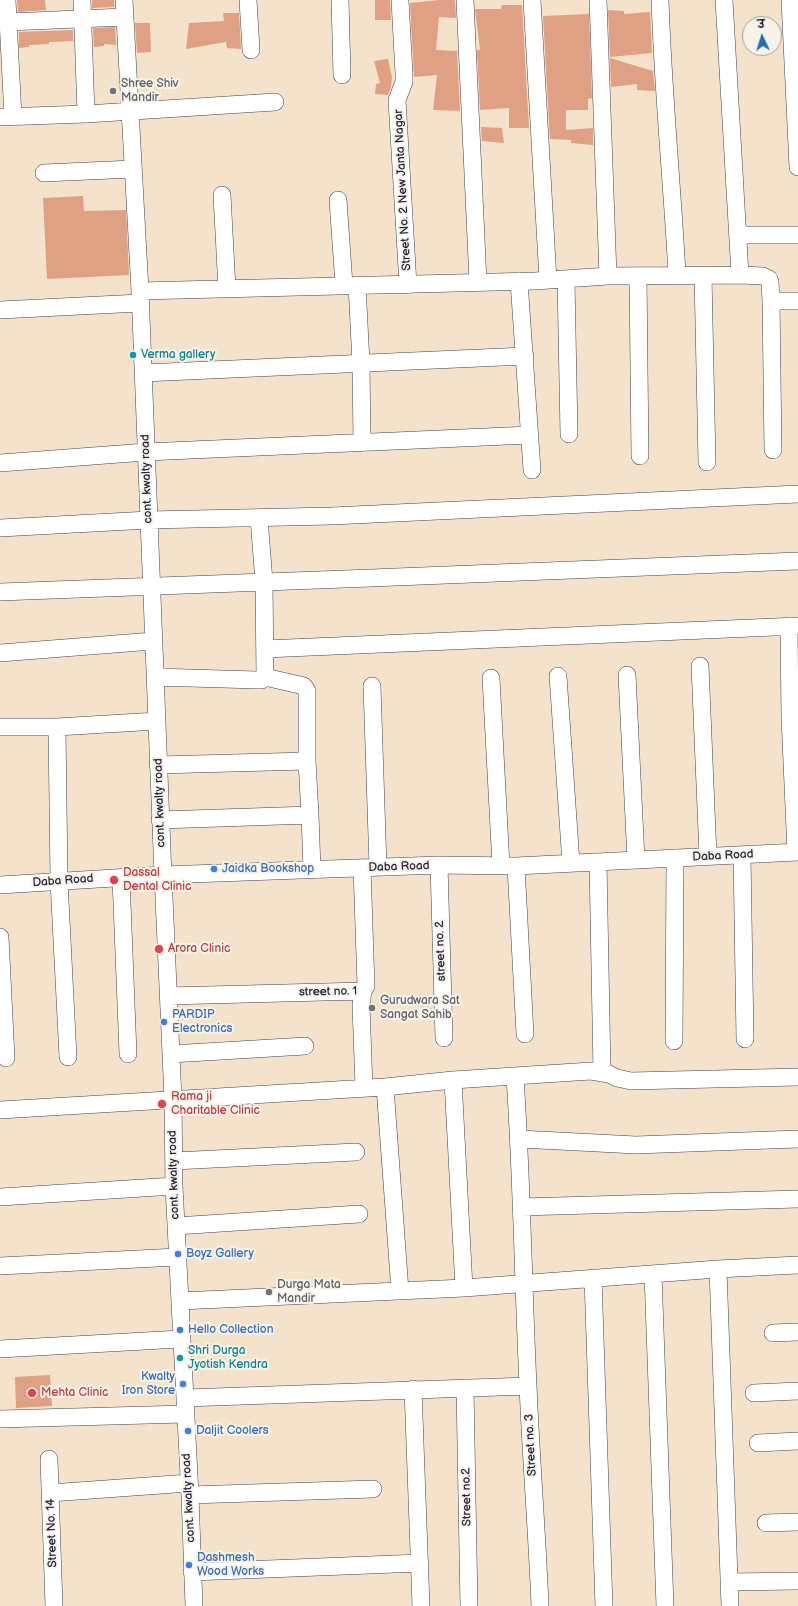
<!DOCTYPE html>
<meta charset="utf-8">
<style>
body{margin:0}
#map{position:relative;width:798px;height:1606px;overflow:hidden;background:#f5e2ca;font-family:"Balsamiq Sans","Playpen Sans Deva",sans-serif}
canvas{display:block}
.north{position:absolute;left:742px;top:16px;width:40px;height:40px;box-sizing:border-box;background:#f7f3e8;border:1px solid #a29fa3;border-radius:50%;rotate:356deg;font-size:11px;font-weight:700;line-height:16px;text-align:center;color:#22223b}
.north::after{content:'';display:block;margin:auto;width:14px;height:18px;background:#1f6fb2;clip-path:polygon(50% 0,100% 100%,50% 72%,0 100%)}
</style>
<div id="map">
<canvas width="798" height="1606"></canvas>
<div class="north">उ</div>
</div>
<script>
const ctx = document.querySelector('canvas').getContext('2d');
ctx.lineJoin = 'round';
function fillPath(path, color) { ctx.fillStyle = color; ctx.fill(path, 'evenodd'); }
function stroke(path, color, width, dash) { ctx.strokeStyle = color; ctx.lineWidth = width; ctx.lineCap = dash ? 'butt' : 'round'; ctx.setLineDash(dash || []); ctx.stroke(path); }
function drawText(font, color, halo, rows, align = 'center') {
  ctx.font = font + ' "Balsamiq Sans",sans-serif'; ctx.lineWidth = 4; ctx.setLineDash([]); ctx.textBaseline = 'middle'; ctx.strokeStyle = halo; ctx.fillStyle = color; for (const [text, x, y, turn = 0] of rows) {
    ctx.save(); ctx.translate(x, y); ctx.rotate((+turn || 0) * Math.PI / 180); ctx.textAlign = isNaN(turn) ? turn : align; if (halo) ctx.strokeText(text, 0, 0); ctx.fillText(text, 0, 0); ctx.restore();
  }
}
fillPath(new Path2D(`
 M17,0H45L46,10L18,12Z
 M92,0H114V7L92,8Z
 M375,0H390L391,20H375Z
 M439,0H455L456,18L439,17L436,50L457,51L460,111L433,110L437,75L414,77L410,3Z
 M502,5H522L529,128H509V108L480,110L477,50H480L475,9H501Z
 M608,10L624,11V14L650,12L652,53L610,57Z
 M223,13H239L241,49L227,48L226,42L186,49L189,23L224,21Z
 M589,14L592,98L588,99V110H566V130L593,128V145L571,143V140L550,139L543,16Z
 M135,23H150L151,52L137,53Z
 M115,27L116,45L104,44V46L94,47L93,28Z
 M73,30V41L49,42V44L29,45V47L19,48V32Z
 M610,58L653,71L655,91L637,90V84L611,87Z
 M388,59L392,77L391,87L388,95L375,94L376,84L380,83L374,61Z
 M481,127L502,128L504,143L482,141Z
 M83,196L84,211L126,210L129,275L47,279L43,198Z
 M50,1375L52,1406L16,1408L15,1377Z`), '#e0a083');
const minor = new Path2D(`
 M7,0L13,117
 M82,0L86,114
 M124,0L140,291L163,875L173,1099L174,1186L190,1495L194,1606
 M248,0L251,50
 M340,0L342,75
 M400,0L404,74V82L397,100L408,285
 M465,0L478,282
 M532,0L548,280
 M598,0L608,276
 M660,0C663,92 672,183 677,274
 M724,0L740,275
 M790,0L798,167
 M9,22L124,17
 M0,117L86,114L275,102
 M44,173L133,169
 M222,195L227,289
 M338,200L344,285
 M738,235H798
 M638,276L640,456
 M703,276L707,462
 M566,280L569,434
 M519,281L532,470
 M357,285L361,363L362,443
 M140,291L535,281L608,276L740,275L763,276L769,279L770,282L771,301H798
 M771,301L773,450
 M0,310L140,303
 M143,373L525,356
 M0,463L146,452L530,435
 M259,518L264,582L265,677
 M0,528L149,520L332,516L798,494
 M0,592L371,578L798,561
 M789,626L790,717L796,852
 M265,649L798,626
 M0,653L153,641
 M700,666L708,856
 M627,675L636,860
 M558,676L571,863
 M155,677L257,680H262L265,677L304,686L307,691V761
 M491,678L501,866
 M372,686L378,867
 M0,727H57L157,721
 M57,727L59,881L68,1057
 M158,765L307,761L310,815
 M160,820L310,815L312,869
 M742,855L745,1039
 M598,862L602,1072
 M439,865L444,1038
 M516,866L525,1034
 M121,878L128,1054
 M0,885L163,875L439,865L516,866L798,852
 M0,937L6,1058
 M363,991L361,1005L364,1088
 M168,996L363,991L366,986L362,868
 M674,1041L675,858
 M171,1054L305,1046
 M515,1077C522,1180 523,1283 528,1385C531,1459 537,1532 540,1606
 M385,1087L400,1291
 M0,1110L385,1087L453,1080L591,1071L609,1074L617,1078L631,1081L798,1077
 M520,1139L636,1145L798,1139
 M174,1161L356,1152
 M0,1197L174,1186
 M522,1207L798,1199
 M176,1226L359,1214
 M0,1266L177,1257
 M718,1269L730,1606
 M653,1274L665,1606
 M593,1278L604,1606
 M464,1288L718,1269L798,1265
 M180,1301L464,1288L453,1080
 M773,1333L798,1332
 M0,1349L181,1339
 M465,1388L469,1606
 M413,1389L421,1606
 M754,1393L798,1391
 M185,1398L528,1386
 M0,1419L185,1414
 M758,1443L798,1441
 M49,1459L54,1606
 M50,1493L189,1483
 M190,1495L373,1489
 M766,1523L798,1522
 M192,1572L420,1563
 M730,1582L798,1581`);
stroke(minor, '#423f50', 18);
stroke(minor, '#fff', 17);
for (const [x, y, r, color] of [
 [113,91,4,"#6b7280"],
 [133,355,4,"#0f9aa8"],
 [214,869,4,"#3f7fe0"],
 [114,880,5,"#e0444e"],
 [159,949,5,"#e0444e"],
 [372,1008,4,"#6b7280"],
 [164,1022,4,"#3f7fe0"],
 [162,1104,5,"#e0444e"],
 [178,1254,4,"#3f7fe0"],
 [269,1292,4,"#6b7280"],
 [180,1330,4,"#3f7fe0"],
 [180,1358,4,"#0f9aa8"],
 [183,1384,4,"#3f7fe0"],
 [32,1393,5,"#e0444e"],
 [188,1431,4,"#3f7fe0"],
 [189,1565,4,"#3f7fe0"]
]) { const dot = new Path2D(); dot.arc(x, y, r, 0, 2 * Math.PI); ctx.fillStyle = color; ctx.fill(dot); stroke(dot, '#f7f3e8', 1.5); }
drawText('12px', '#5b616d', '#f7f3e8', [
 ["Shree Shiv",121,84],
 ["Mandir",121,98],
 ["Gurudwara Sat",380,1001],
 ["Sangat Sahib",380,1015],
 ["Durga Mata",277,1285],
 ["Mandir",277,1299]
], 'left');
drawText('12px', '#22223b', '#f7f3e8', [
 ["Street No. 2 New Janta Nagar",403,190,-93],
 ["cont. kwalty road",147,479,-92],
 ["cont. kwalty road",160,803,-92],
 ["Daba Road",723,856,-3],
 ["Daba Road",399,867,-2],
 ["Daba Road",63,881,-4],
 ["street no. 2",441,951,-92],
 ["street no. 1",328,992,-1],
 ["cont. kwalty road",174,1175,-92],
 ["Street no. 3",531,1445,-93],
 ["Street no.2",467,1497,-91],
 ["cont. kwalty road",189,1498,-93],
 ["Street No. 14",52,1533,-92]
]);
drawText('12px', '#0d838f', '#f7f3e8', [
 ["Verma gallery",141,355],
 ["Shri Durga",188,1351],
 ["Jyotish Kendra",188,1365]
], 'left');
drawText('12px', '#366cbe', '#f7f3e8', [
 ["Jaidka Bookshop",222,869],
 ["PARDIP",172,1015],
 ["Electronics",172,1029],
 ["Boyz Gallery",186,1254],
 ["Hello Collection",188,1330],
 ["Kwalty",175,1377,"right"],
 ["Iron Store",175,1391,"right"],
 ["Daljit Coolers",196,1431],
 ["Dashmesh",197,1558],
 ["Wood Works",197,1572]
], 'left');
drawText('12px', '#be3a42', '#f7f3e8', [
 ["Dassal",123,873],
 ["Dental Clinic",123,887],
 ["Arora Clinic",168,949],
 ["Rama ji",171,1097],
 ["Charitable Clinic",171,1111],
 ["Mehta Clinic",41,1393]
], 'left');
</script>
